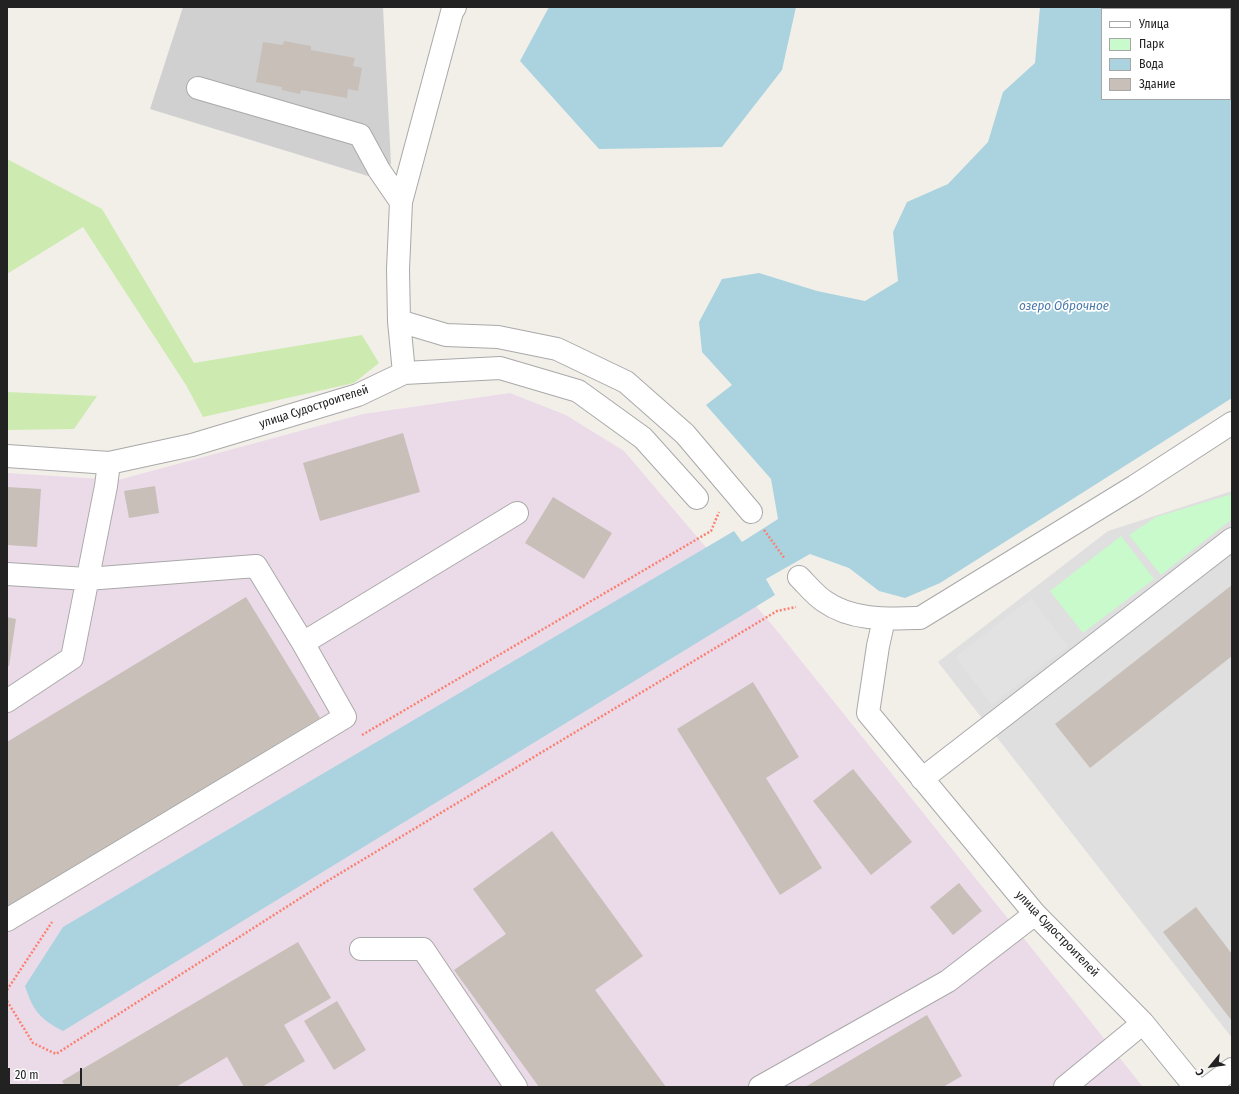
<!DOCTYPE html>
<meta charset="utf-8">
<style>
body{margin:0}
#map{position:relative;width:1239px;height:1094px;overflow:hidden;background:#f2efe9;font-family:"Fira Sans Condensed",sans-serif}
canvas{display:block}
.frame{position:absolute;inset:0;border:8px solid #222;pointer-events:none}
.legend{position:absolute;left:1101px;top:8px;width:130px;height:92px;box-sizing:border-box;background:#fff;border:1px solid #a7a7a7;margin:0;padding:5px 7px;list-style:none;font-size:12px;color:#222}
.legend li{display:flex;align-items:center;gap:8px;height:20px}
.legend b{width:20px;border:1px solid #a7a7a7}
.north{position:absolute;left:1191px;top:1046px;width:40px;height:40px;-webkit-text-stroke:3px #fff;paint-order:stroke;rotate:241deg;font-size:11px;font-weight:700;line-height:16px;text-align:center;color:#222}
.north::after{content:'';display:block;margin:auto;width:14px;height:18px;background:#222;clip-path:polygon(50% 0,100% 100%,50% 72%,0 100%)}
.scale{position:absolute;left:8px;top:1068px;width:74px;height:18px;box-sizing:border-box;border:2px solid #222;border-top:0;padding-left:5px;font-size:12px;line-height:14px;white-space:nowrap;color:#222;-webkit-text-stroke:3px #fff;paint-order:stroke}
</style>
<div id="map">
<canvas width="1239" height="1094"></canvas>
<div class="frame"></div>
<ul class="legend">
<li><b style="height:5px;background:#fff"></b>Улица</li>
<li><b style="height:11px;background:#c8facc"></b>Парк</li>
<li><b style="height:11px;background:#aad3df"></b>Вода</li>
<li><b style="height:11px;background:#c7bfb8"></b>Здание</li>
</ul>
<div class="north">С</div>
<div class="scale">20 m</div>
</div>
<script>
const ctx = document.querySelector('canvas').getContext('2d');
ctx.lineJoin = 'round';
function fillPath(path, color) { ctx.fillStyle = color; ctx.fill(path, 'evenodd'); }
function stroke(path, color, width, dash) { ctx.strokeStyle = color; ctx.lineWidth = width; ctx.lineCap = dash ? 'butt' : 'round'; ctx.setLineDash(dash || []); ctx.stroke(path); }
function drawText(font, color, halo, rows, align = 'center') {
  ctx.font = font + ' "Fira Sans Condensed",sans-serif'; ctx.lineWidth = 3.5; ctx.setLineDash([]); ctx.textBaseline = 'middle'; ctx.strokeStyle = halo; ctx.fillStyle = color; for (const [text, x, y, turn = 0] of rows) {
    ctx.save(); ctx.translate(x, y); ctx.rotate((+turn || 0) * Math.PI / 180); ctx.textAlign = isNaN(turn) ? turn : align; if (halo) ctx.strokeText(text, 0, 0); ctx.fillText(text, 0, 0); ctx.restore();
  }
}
fillPath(new Path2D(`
 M1232,491V1038L938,662L1108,531Z`), '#e0dfdf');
fillPath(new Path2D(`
 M510,393L566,415L624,451L778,632L1143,1087H7V473L118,480L363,414Z`), '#ebdbe8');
fillPath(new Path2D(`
 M183,7H383L391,164L368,176L150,109Z`), '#d0d0d0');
fillPath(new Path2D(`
 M7,159L102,209L194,363L362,335L379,363L354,383L203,417L186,385L83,227L7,274Z
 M7,392L97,396L74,429L7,430Z`), '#cdebb0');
fillPath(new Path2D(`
 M1232,494V519L1161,575L1129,535L1156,517Z
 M1121,536L1154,579L1083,633L1050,591Z`), '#c8facc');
fillPath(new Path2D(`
 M1031,598L1068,646L992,705L955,657Z`), '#e2e2e2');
fillPath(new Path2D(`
 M549,7H796L782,70L722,147L599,149L520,61Z
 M1040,7H1232V398L940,583L905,598L879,591L849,568L810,554L766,579L775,595L63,1031C40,1019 33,1011 25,986L63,927L734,531L742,542L778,519L771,479L706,405L732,385L702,352L699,322L722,279L759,273L817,291L865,301L898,281L893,232L907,202L948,184L988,142L1003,92L1035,63ZM1102,9H1230V99H1102Z`), '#aad3df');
fillPath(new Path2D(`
 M284,41L311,46V50L355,58L353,66L362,68L358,91L348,89L347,98L301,90L300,94L282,90V87L256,82L263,42L283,45Z
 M403,433L420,492L320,521L303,463Z
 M155,486L159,513L129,518L124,491Z
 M7,487L41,489L37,547L7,545Z
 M553,497L612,533L584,579L525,543Z
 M1232,585V656L1090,768L1055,724Z
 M246,597L320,718L7,909V742Z
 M7,617L16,619L9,666H7Z
 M753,682L799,757L766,778L822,868L780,895L677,729Z
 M853,769L912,842L871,875L813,801Z
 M552,831L643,956L595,990L666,1087H539L454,970L506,934L473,889Z
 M959,883L982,911L953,935L930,907Z
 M1196,907L1232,954V1021L1163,932Z
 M298,942L331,998L284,1025L305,1061L262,1087H244L227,1057L176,1087H66L62,1081Z
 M337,1001L366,1050L334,1070L304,1021Z
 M927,1015L962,1076L943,1087H805Z`), '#c7bfb8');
const minor = new Path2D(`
 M198,88L360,135L379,170L401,202
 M399,321L446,335L498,337L557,349L626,382L685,434L751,512
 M404,373L399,321L398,269L401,202L452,12L455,7
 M7,456L109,463L192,445L358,395L404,373L500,368L578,391L643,438L697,498
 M7,574L87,579L256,566L303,643L517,513
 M799,577C807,585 815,595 824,601C852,621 888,619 920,618L1135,486L1232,423
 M884,619L878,646L868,713L1035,914L1143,1023L1195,1087
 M7,701L72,658L106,486L109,463
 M922,779L1232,539
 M7,920L345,717L303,643
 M361,949H423L516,1087
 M760,1087L948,981L1035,914
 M1065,1087L1143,1023
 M1208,1087L1232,1069`);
stroke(minor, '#a9a9a9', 24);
stroke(new Path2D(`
 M764,530L785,559
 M362,735L711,531L719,512
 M7,990L52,922
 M7,1001L33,1043L56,1054L324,883L777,611L796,607`), '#fa8072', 2.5, [2, 2]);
stroke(minor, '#fff', 22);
drawText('12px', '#222', '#fff', [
 ["улица Судостроителей",314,407,-18],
 ["улица Судостроителей",1057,934,46]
]);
drawText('italic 13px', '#4a7aab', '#fff', [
 ["озеро Оброчное",1064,306]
]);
</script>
